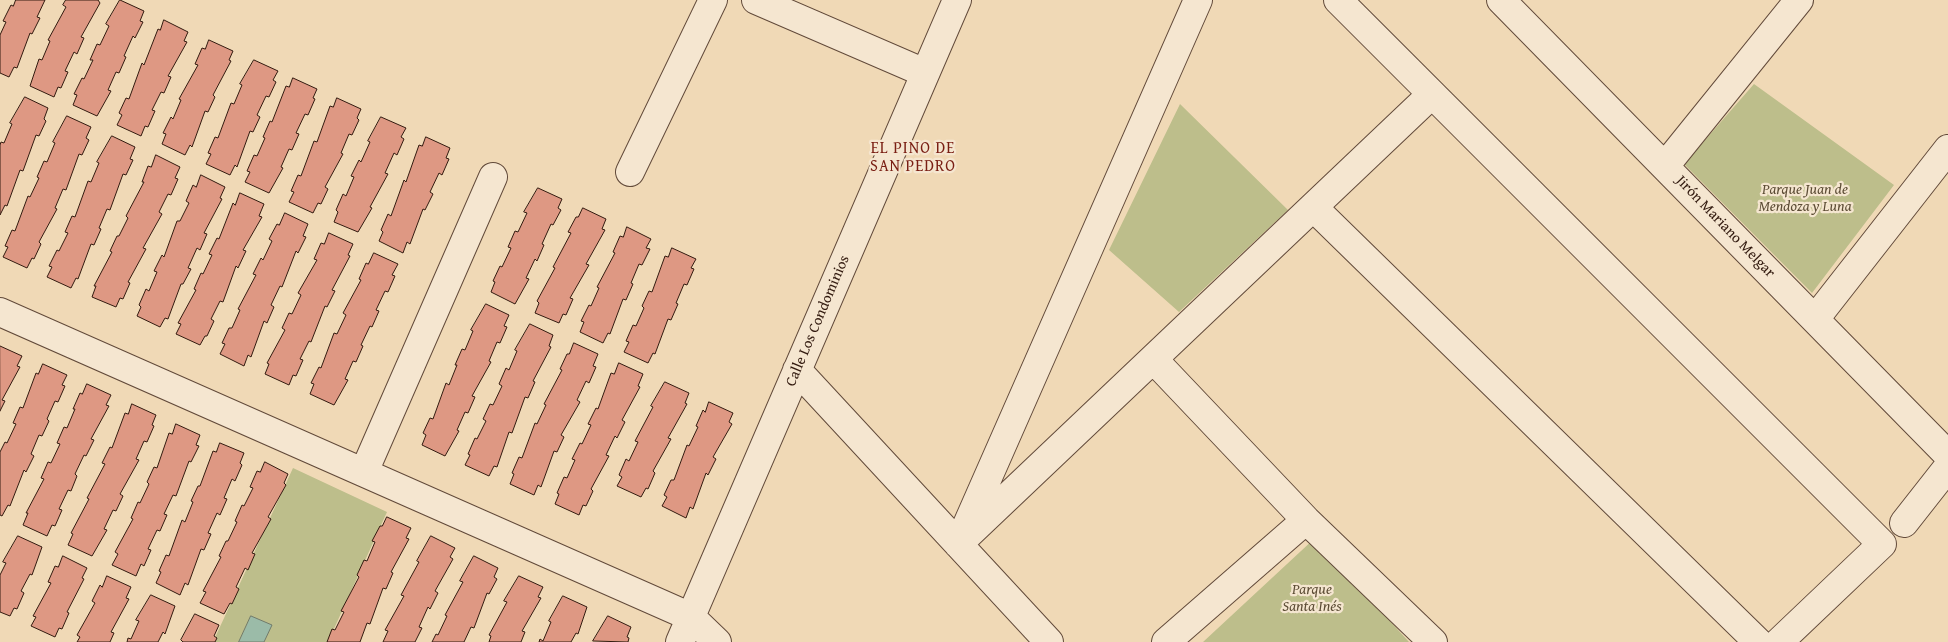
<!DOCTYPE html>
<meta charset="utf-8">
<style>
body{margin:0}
canvas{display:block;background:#f0d9b6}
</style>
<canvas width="1948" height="642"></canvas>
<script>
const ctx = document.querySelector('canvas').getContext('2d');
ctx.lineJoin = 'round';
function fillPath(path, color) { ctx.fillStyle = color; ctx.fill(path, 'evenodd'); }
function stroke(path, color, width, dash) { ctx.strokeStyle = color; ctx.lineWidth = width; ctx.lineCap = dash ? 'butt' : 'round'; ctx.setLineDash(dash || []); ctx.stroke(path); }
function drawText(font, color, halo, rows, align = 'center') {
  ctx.font = font + ' "Gentium Book Plus",serif'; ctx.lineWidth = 4.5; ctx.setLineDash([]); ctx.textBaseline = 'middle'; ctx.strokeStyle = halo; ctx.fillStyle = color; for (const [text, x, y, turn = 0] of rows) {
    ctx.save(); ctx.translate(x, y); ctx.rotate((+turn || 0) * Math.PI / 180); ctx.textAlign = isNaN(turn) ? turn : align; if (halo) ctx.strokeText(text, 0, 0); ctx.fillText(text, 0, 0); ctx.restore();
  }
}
fillPath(new Path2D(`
 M1754,84L1894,185L1812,293L1684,164Z
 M1180,104L1288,210L1179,312L1109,250Z
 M293,468L387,512L328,642H213Z
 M1315,538L1409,642H1203Z`), '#bdbe8b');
const water = new Path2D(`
 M251,616L272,625L264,642H239Z`);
fillPath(water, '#9bbba8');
stroke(water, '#717b6b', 1);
const building = new Path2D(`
 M16,0H45L37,17L40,18L32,34L30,33L17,68L14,67L9,77L0,73V35L6,22L3,21L11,5L13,6Z
 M66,0H98L100,3L81,37L84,38L77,54L74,52L65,71L68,72L61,88L58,87L54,97L30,86L39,59L42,60L50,41L48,40L66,7L63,5Z
 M120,0L144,11L140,21L143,22L135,38L133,36L124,56L126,57L119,73L116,72L108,90L111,91L97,116L73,105L77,95L74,94L82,78L84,79L93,60H90L97,44L100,45L109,26L106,24Z
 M164,20L188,32L184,41L187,42L168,76L171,77L164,93L161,92L152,110L155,111L148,127L145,126L141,136L117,125L122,115L119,113L126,98L129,99L142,63L144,65L158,29L160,30Z
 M209,40L233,51L229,60L231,61L213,95L215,97L208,112L205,111L192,147L190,145L185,155L162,144L166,134L163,133L171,117L173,119L181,100L179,99L198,65L195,64L202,48L205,49Z
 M254,60L278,71L273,80L276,82L269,97L266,96L257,115L260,117L253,132L250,131L237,167L235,165L230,175L206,164L211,154L208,153L215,137L218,138L231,103L234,104L242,85L240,84Z
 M293,78L317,89L313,98L315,99L308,115L305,114L296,133L299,134L292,150L289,149L281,167L283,168L269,193L245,182L250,172L247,171L254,155L257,156L265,138L263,137L270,121L272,122L286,86L289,87Z
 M25,97L48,108L44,119L46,121L39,136L36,135L23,171L20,170L7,206L5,205L0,215V145L1,142L4,143L12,124L10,123Z
 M337,98L361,109L357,118L359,120L352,135L349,134L341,153L343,154L325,187L328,189L321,204L318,203L313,213L289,202L294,192L291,191L298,175L301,176L314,141L317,142L330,106L333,107Z
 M67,116L91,127L86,138L89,140L82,155L79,154L66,190L63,189L55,208L57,209L39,242L41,244L34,259L32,258L27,268L3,257L8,247L5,246L12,230L15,231L28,196L30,197L39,178L37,177L44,161L47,162L55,143L53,142Z
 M381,117L406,128L401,137L404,139L397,155L394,153L385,173L388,174L370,207L372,208L358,232L334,222L338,212L336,210L343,194L346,196L354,177L351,176L359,160L361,162L370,142L368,141Z
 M112,136L135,147L130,159L133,160L126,175L123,174L110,210L107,209L99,228L101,229L94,245L91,244L78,279L76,278L71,288L47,277L52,267L49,266L57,250L59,251L68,233L65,232L72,216L75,217L88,181L91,182L99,163L97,162Z
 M426,137L450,148L446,158L449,159L442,175L439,173L430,192L433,194L425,210L423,209L410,244L407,242L403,253L379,241L383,232L381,230L388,214L391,216L404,180L406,182L419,145L422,146Z
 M156,155L180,167L175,178L178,179L171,195L168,194L159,212L162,214L143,248L146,249L128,282L130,283L123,299L120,298L116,307L92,297L96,286H94L112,252L110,251L117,236H119L128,218L126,216L144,182H142L148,166L151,167Z
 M201,175L225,187L220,198L222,199L204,233L207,234L200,250L197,248L188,268L191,269L183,284H181L168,319L165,318L160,327L137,316L141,307L139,305L146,289L149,291L157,272L154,271L162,255L164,257L177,221H180L189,203L186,201L193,185L196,187Z
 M538,188L562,199L558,208L561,210L553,225L551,224L542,244L544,245L537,261L535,259L526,278L529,279L515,304L491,292L495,282L493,281L500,266L502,267L511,248L508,247L515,231L518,232L527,213L524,212Z
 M240,193L264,204L259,216L262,217L243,250L246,251L238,268L236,266L223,302L220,301L211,319L214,321L207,336H205L200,345L176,334L181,324L178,323L196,290L194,289L201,273L203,274L212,255L209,254L217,238L219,239L233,203L235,205Z
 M583,208L606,219L602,229L605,230L586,264L589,265L570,298L573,299L566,315L563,314L559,323L535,313L539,303L537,301L555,268L553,267L571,233L568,232L576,217H578Z
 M285,213L308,224L303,236L306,237L298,253L296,251L282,287L280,286L271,305L274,307L267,323L264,321L251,357L248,355L244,366L220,354L225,344L222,343L229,328H232L240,310L238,309L256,275L253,274L261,258L263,260L272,241L269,239L277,224L279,225Z
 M627,227L651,239L646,248L650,249L642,265L639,264L631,283L633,284L626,300L623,299L610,334L608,333L603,343L580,332L584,322L581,321L589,305L591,306L599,288L597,287L615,253L613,252L620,236L623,237Z
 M329,233L353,244L348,255L350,256L332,290L335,291L327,307L325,306L311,342L309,341L300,359L303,360L296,376L293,375L289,385L265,374L269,364L267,363L285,330L282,328L289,313L292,314L301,295L298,293L317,260L314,259L321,243L324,244Z
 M672,248L696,259L691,268L694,269L687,285L684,284L676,303L678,304L671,320L668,319L655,354L653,353L648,363L624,352L629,342L626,341L633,325L636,326L644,308L642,306L649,291L652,292L665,256L668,257Z
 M374,253L398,264L392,275L395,276L388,292L385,291L376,310L379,311L372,327L370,326L361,345L363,346L356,362L353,361L345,379L348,380L334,405L310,394L314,384L311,383L319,367L321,368L334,333L337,334L346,315L343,313L361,280L359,279L366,263L368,264Z
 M486,304L509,315L504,326L507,327L500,343L497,342L489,361L491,362L472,396L475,397L468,413L465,412L457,430L459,431L445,456L422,445L426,435L423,433L430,418L433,419L446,383L449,385L457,365H455L462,349L465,350L473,331L471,330Z
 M530,324L553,335L549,346L551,347L533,381L535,382L528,398L525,397L512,433L509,432L497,467L494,466L489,476L465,465L470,455L468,454L475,438L477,439L486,421L483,419L490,404L493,405L502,386L499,384L506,368L509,370L517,351L515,350Z
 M574,343L598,354L593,366L596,367L589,383L586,381L577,400L580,402L561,435L564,437L557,452L554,451L541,487L538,485L534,495L510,484L514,474L512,473L519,457L522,458L535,423L537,424L546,405L544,404L562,370L560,369L567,354H569Z
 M0,346L22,356L17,366L20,367L2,400L5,401L0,411Z
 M619,363L643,374L638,386L640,387L622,420L625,422L617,438L615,436L606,455L609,456L591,489L593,491L586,506L583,505L579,515L555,504L559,494L557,493L564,477L567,478L575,460L572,459L580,443L582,444L591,425L588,424L596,408L598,409L611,373L614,374Z
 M43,364L67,375L62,385L65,386L58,402L55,401L47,419L49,421L42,436L39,435L31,454L34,456L26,472L24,470L10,506L8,505L2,516L0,515V452L5,442L7,443L16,424L13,423L20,407L23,408L36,373L38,374Z
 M665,382L689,393L685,403L687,404L668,438L671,439L653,471L655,473L648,489L646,488L641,497L617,486L622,477L619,475L626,459L629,461L638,442L635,441L653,407L651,406Z
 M87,384L111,395L106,405L109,406L91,439L94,440L86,456L84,455L75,474L77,476L71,491L68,490L59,509L62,510L55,526L52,525L47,536L23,525L28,513H26L44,479L41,478L48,462L51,463L60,444L57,443L64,427L67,428L75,409H73L80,393L82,394Z
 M709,402L733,413L729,422L732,424L713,457L716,459L708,475L706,473L693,509L690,507L686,518L662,506L667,497L664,495L671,480H674L687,445L689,446L698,427L696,426L703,410L705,412Z
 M132,404L156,415L152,425L154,426L147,442L144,441L136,459L139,460L120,494L123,496L116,511L113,510L104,529L107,530L92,556L68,545L73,534L71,533L89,499L87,498L105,464L102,463L110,447L112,448L125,413L128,414Z
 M176,424L200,435L196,445L199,446L191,462L189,461L176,496L173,495L164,514L167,515L160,531L157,530L148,549L151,550L144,566L141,564L136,576L112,565L118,554L115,552L133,519L131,518L138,502L140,503L149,484L147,482L154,467L157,468L169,433L172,434Z
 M220,443L244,453L240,463L242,465L235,481L232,479L224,498L227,499L220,515L217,513L208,533L211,534L204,550L201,549L188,585L185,583L180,595L156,583L161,572L159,571L166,555L169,556L182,520L185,522L193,502L191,501L198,486H200L213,451L216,452Z
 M265,462L288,474L284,483L286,485L268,517L271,519L252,553L255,554L248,570L245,568L236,587L239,589L232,604L230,603L224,614L200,603L206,592L203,591L221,557L219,556L226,541H228L237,522L235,521L242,505L244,506L253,488L250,487L257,471L260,472Z
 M387,517L411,528L406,538L409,539L391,572L393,573L386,589L383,588L370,624L367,623L360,642H327L332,629L335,630L344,612L341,611L359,577L357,575L364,560L367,561L375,542L372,541L380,526H382Z
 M18,536L42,547L32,575L30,574L21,591L24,593L17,609L14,608L10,616L0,612V575L6,563L3,562Z
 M431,536L455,548L450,557L453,559L435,591L438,593L430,609L428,607L419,627L422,628L415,642H383L388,631L385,630L404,596L401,595L419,562L417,561Z
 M63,556L87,568L82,578L84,579L67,612L69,613L62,629L59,628L55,637L31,626L36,617L33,616L51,583L48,582L55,566L58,567Z
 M474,556L498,568L494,577L497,579L489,594L487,593L474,628L471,627L464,642H432L436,634L438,635L447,616L445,615L463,582L460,581Z
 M107,576L131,587L126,598L129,599L111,632L114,633L110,642H77L80,637L77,635L95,603L92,601L100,585L102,587Z
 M519,576L543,587L538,597L541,598L522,631L525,632L521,642H489L491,636L489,635L507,602L504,601Z
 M151,595L175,606L165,634L163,632L158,642H127L128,638L131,639L139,621L136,620Z
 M563,596L587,607L578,634L576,633L571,642H539L540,639L543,641L551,622L549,621Z
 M195,614L219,625L214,636L217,638L215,642H183L181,640Z
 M608,616L631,627L627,637L629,638L628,642L593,641Z`);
fillPath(building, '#de9883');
stroke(building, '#331b10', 1);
const minor = new Path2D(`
 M756,0L925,73
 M1338,0L1882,544L1779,642
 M1501,0L1948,455
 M1665,166L1799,0
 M630,172L713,0
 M1313,207L1758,642
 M0,312L691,617L717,642
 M1815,319L1948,149
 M1154,360L1306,520L1433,642
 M797,370L1049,642
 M364,472L493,177
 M1904,523L1948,467
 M963,534L1198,0
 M958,544L1431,95
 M680,642L957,0
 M1166,642L1306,520`);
stroke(minor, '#624a3a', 30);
stroke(minor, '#f5e6d0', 28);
drawText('italic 15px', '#5c4c35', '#f5e6d0', [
 ["Parque Juan de",1805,190],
 ["Mendoza y Luna",1805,207],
 ["Parque",1312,590],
 ["Santa Inés",1312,607]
]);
drawText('15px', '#331b10', '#f5e6d0', [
 ["Jirón Mariano Melgar",1725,227,46],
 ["Calle Los Condominios",818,321,-67]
]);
ctx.letterSpacing = '1px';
drawText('16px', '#7a1f14', '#f5e6d0', [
 ["EL PINO DE",913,149],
 ["SAN PEDRO",913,167]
]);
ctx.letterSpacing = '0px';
</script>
